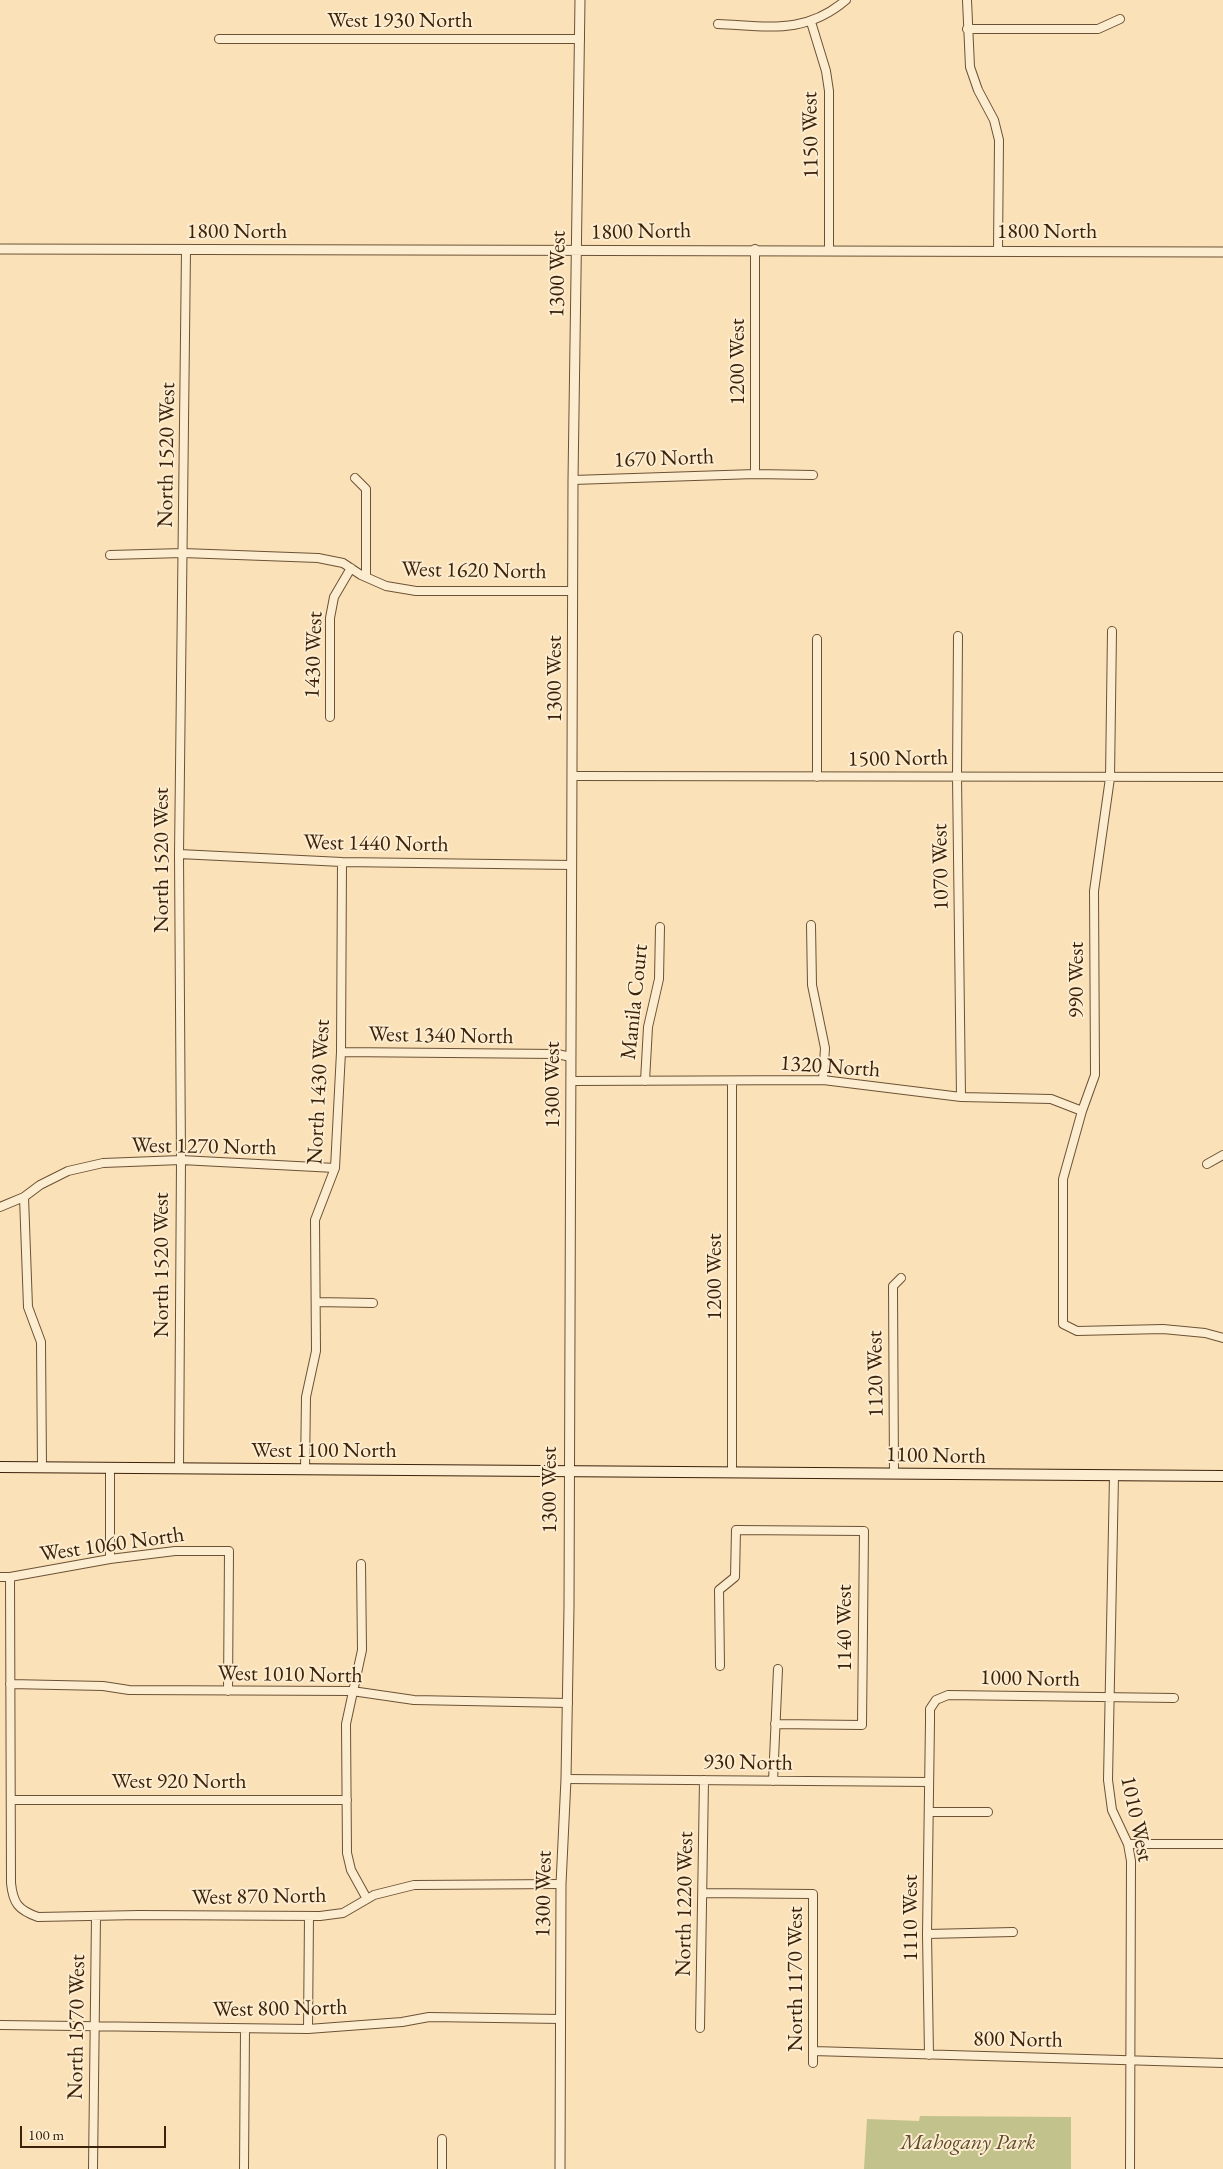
<!DOCTYPE html>
<style>
body{margin:0}
#map{position:relative;width:1223px;height:2169px;overflow:hidden;background:#fbe1b7;font-family:"EB Garamond",serif}
canvas{display:block}
.scale{position:absolute;left:20px;top:2126px;width:146px;height:22px;box-sizing:border-box;border:2px solid #3c220a;border-top:0;padding-left:6px;font-size:15px;line-height:18px;white-space:nowrap;color:#3c220a;-webkit-text-stroke:4px #fcecd0;paint-order:stroke}
</style>
<div id="map">
<canvas width="1223" height="2169"></canvas>
<div class="scale">100 m</div>
</div>
<script>
const ctx = document.querySelector('canvas').getContext('2d');
ctx.lineJoin = 'round';
function fillPath(path, color) { ctx.fillStyle = color; ctx.fill(path, 'evenodd'); }
function stroke(path, color, width, dash) { ctx.strokeStyle = color; ctx.lineWidth = width; ctx.lineCap = dash ? 'butt' : 'round'; ctx.setLineDash(dash || []); ctx.stroke(path); }
function drawText(font, color, halo, rows, align = 'center') {
  ctx.font = font + ' "EB Garamond",serif'; ctx.lineWidth = 4; ctx.setLineDash([]); ctx.textBaseline = 'middle'; ctx.strokeStyle = halo; ctx.fillStyle = color; for (const [text, x, y, turn = 0] of rows) {
    ctx.save(); ctx.translate(x, y); ctx.rotate((+turn || 0) * Math.PI / 180); ctx.textAlign = isNaN(turn) ? turn : align; if (halo) ctx.strokeText(text, 0, 0); ctx.fillText(text, 0, 0); ctx.restore();
  }
}
fillPath(new Path2D(`
 M920,2116L1071,2117V2169H864L867,2119L919,2121Z`), '#c2c28c');
const minor = new Path2D(`
 M967,0L970,67L978,90L994,120L999,140L998,250
 M811,22L826,71L829,91V250
 M718,24C768,26 805,35 846,0
 M967,29H1098L1120,19
 M219,39H580
 M755,249V474
 M355,478L366,489V577
 M573,480L755,474L813,475
 M110,555L183,553L318,558L343,563L361,575L386,586L416,591H573
 M1112,631L1110,778L1094,891L1095,1075L1082,1111L1063,1179V1324L1077,1331L1163,1329L1205,1333L1223,1338
 M958,636L957,776L961,1097
 M817,639V777
 M330,717V618L334,597L351,568
 M573,776L1223,777
 M179,854L342,862L572,865
 M811,925L812,985L825,1048L823,1080
 M341,1052L557,1054L571,1057
 M572,1081L823,1080L961,1097L1051,1099L1082,1111
 M645,1081L648,1027L659,979L660,927
 M1207,1164L1223,1155
 M24,1197L28,1307L41,1342L42,1467
 M0,1207L24,1197L40,1185L68,1171L103,1163L181,1160L335,1168
 M316,1302L373,1303
 M179,1469L181,1160L179,854L186,250
 M305,1470L306,1397L316,1351L315,1220L335,1168L341,1052L342,862
 M732,1472V1081
 M894,1474L893,1286L901,1278
 M1114,1476L1108,1780L1112,1810L1128,1844L1131,1861L1130,2169
 M110,1559V1468
 M361,1564L362,1650L346,1724L347,1853L351,1870L367,1899
 M0,1577H10L110,1559L175,1551H229L228,1691
 M10,1577L11,1883C13,1903 18,1910 38,1917L139,1915L320,1916L343,1913L374,1895L414,1885L561,1884
 M720,1666L719,1590L735,1577L736,1530L864,1531L862,1725L775,1724
 M10,1684L103,1686L129,1690L352,1691L414,1700L568,1703
 M566,1779L929,1782
 M773,1781L778,1669
 M11,1800H347
 M929,1812H988
 M1128,1844H1223
 M704,1893L813,1894V2063
 M927,1934L1013,1932
 M0,2025L308,2029L402,2022L429,2017L561,2019
 M700,2028L704,1780
 M308,2029L309,1916
 M813,2051L1223,2063
 M929,2055L927,1934L930,1721V1709L936,1700L948,1695L1174,1698
 M93,2169L96,1916
 M244,2169L245,2029
 M442,2169V2139`);
const tertiary = new Path2D(`
 M0,249L1223,252
 M560,2169L561,1884L566,1779L569,1607L573,480L580,0`);
const secondary = new Path2D(`
 M0,1467L1223,1476`);
stroke(minor, '#6c5235', 10);
stroke(tertiary, '#6c5235', 11);
stroke(secondary, '#3c220a', 12);
stroke(minor, '#fcecd0', 8);
stroke(tertiary, '#fcecd0', 9);
stroke(secondary, '#fcecd0', 10);
drawText('22px', '#3c220a', '#fcecd0', [
 ["West 1930 North",400,21],
 ["1150 West",811,135,-91],
 ["1800 North",237,232],
 ["1800 North",641,232,-1],
 ["1800 North",1047,232],
 ["1300 West",558,274,-89],
 ["1200 West",738,362,-90],
 ["North 1520 West",167,455,-89],
 ["1670 North",664,459,-2],
 ["West 1620 North",474,571,1],
 ["1430 West",314,655,-88],
 ["1300 West",555,679,-90],
 ["1500 North",898,759,-1],
 ["West 1440 North",376,844,1],
 ["North 1520 West",162,860,-90],
 ["1070 West",941,867,-91],
 ["990 West",1077,980,-90],
 ["Manila Court",635,1002,-84],
 ["West 1340 North",441,1036,1],
 ["1320 North",830,1067,4],
 ["1300 West",553,1085,-90],
 ["North 1430 West",319,1092,-87],
 ["West 1270 North",204,1147,1],
 ["North 1520 West",162,1265,-90],
 ["1200 West",715,1277,-90],
 ["1120 West",876,1374,-91],
 ["West 1100 North",324,1451],
 ["1100 North",936,1456,1],
 ["1300 West",550,1490,-90],
 ["West 1060 North",112,1545,-8],
 ["1140 West",845,1628,-90],
 ["West 1010 North",290,1675,1],
 ["1000 North",1030,1679,1],
 ["930 North",748,1763,1],
 ["West 920 North",179,1782],
 ["1010 West",1136,1819,78],
 ["1300 West",544,1894,-89],
 ["West 870 North",259,1897,-1],
 ["North 1220 West",685,1904,-89],
 ["1110 West",911,1918,-90],
 ["North 1170 West",796,1979,-90],
 ["West 800 North",280,2009,-1],
 ["North 1570 West",77,2027,-89],
 ["800 North",1018,2040,1]
]);
drawText('italic 22px', '#5e4a2a', '#fcecd0', [
 ["Mahogany Park",968,2143]
]);
</script>
